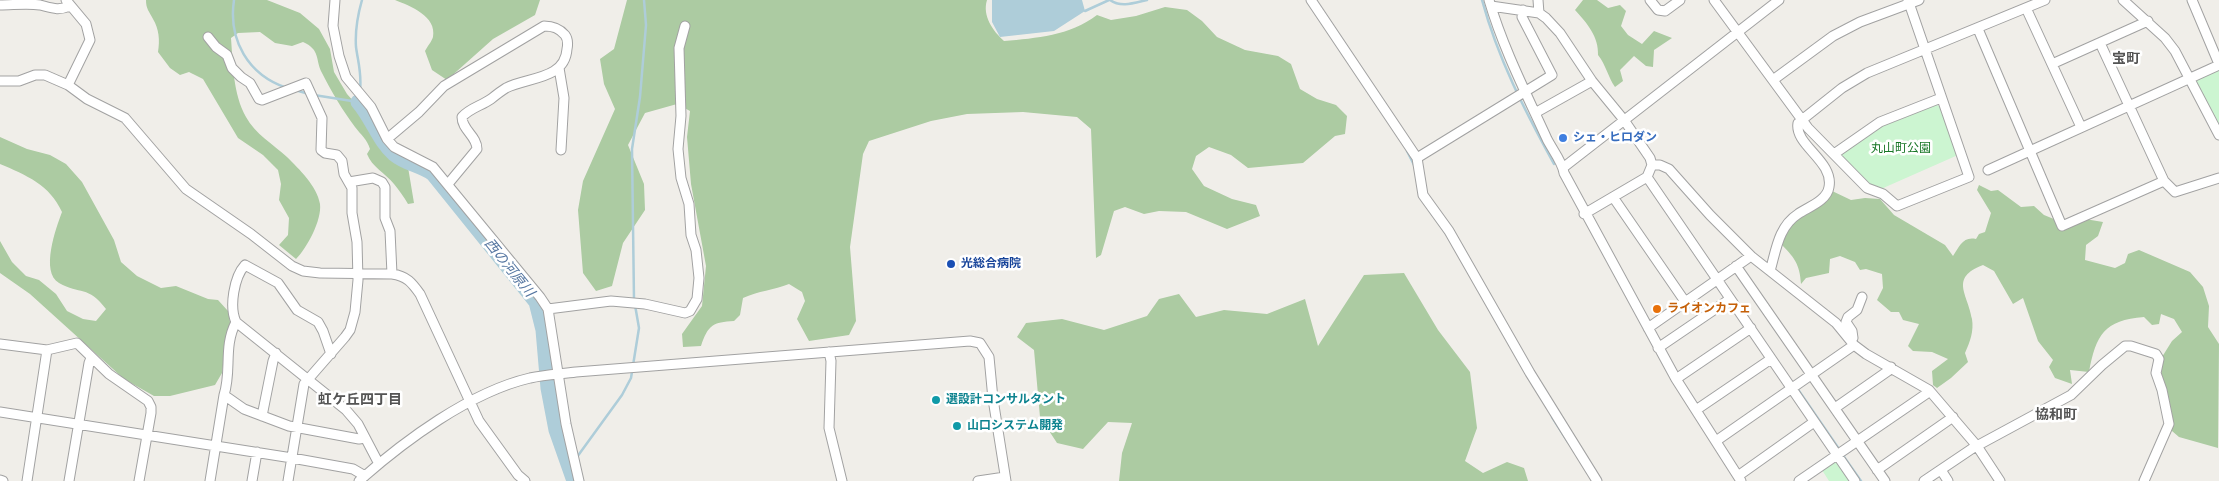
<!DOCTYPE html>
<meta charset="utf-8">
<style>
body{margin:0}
canvas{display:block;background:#f0eee9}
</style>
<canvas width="2219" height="481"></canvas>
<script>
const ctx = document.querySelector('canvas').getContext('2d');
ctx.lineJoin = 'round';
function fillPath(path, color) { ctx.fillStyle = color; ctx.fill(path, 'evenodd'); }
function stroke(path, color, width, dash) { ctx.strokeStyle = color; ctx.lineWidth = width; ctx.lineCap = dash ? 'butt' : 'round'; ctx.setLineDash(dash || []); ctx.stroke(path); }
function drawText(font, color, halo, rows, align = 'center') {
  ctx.font = font + ' "Fira Sans","Noto Sans JP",sans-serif'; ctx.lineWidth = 5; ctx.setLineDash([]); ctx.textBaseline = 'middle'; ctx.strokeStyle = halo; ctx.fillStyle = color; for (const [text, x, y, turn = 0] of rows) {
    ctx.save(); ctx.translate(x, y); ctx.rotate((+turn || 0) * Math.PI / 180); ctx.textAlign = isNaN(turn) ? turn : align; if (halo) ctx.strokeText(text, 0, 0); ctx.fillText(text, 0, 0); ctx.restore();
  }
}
fillPath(new Path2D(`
 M146,0H267L300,13L319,29L330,49L334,72L347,94L371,121L383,145L408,167L414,203L408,204C404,197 399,190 394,184C385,173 372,167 367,154L370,149C367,139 361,135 355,127C343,111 331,91 322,73C315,60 321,50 303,42L292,46L275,43L260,32L238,33L231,38C233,64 233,94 246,117C255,134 273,144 287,157C299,169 317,186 320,204C322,220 307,248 296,259L279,245L288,235L289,218L279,200L281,184L278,170L263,155L238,138L203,79L189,72L180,75L170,68L158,52C160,40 159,29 153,19C149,11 146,9 146,0Z
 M395,0H540L535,15L493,39L447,80L432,70L425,51C427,47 432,41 433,37C437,16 410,6 395,0Z
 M627,0H987C982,16 993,31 1004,41C1037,38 1069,36 1097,15L1111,20L1136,16L1165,7L1187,10L1202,21L1217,37L1245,50L1278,56L1291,64L1300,89L1317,99L1336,105L1347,116L1345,134L1335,136L1303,163L1248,168L1231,155L1209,147L1196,156L1192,169L1204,186L1232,199L1256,205L1260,216L1227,229L1186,212L1159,211L1144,214L1125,207L1114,211L1101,255L1096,258L1091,129L1077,117L1023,112L967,114L931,121L869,141L863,154L850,247L856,321L849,335L809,341L797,319L805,301L802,292L789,284C774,290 758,291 743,298L740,315L734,321C713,322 708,325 701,346L683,347L682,334L702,306L706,266L691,184L687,137L690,111L677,104L645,113L628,145L644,184L645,210L623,243L612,286L596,291L583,273L578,210L583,181L615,109L604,84L600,59L614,49Z
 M1583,0H1597L1608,8L1620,5L1626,11L1621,26L1628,35L1642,44L1654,31L1672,38L1654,50L1653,67L1646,66L1634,56L1620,70L1623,81L1615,87C1608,77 1606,65 1598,55C1599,37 1587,23 1575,10Z
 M0,137L27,149L50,155L66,164L82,182L114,240L121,262L137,276L161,288L176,286L208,299L218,300L228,311L231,327L225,350L222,373L215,385L170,396H154L124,379L30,294L0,273V241L12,262L26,276L39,280L56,294L67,311L83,319L96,321L106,309C88,285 80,295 59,283C40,272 56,228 62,212C50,185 26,175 0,164Z
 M1979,185L1991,191L1998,190L2021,207L2034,206L2044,215L2071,226L2085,219L2103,222L2098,236L2086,245L2085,260L2115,268L2125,263L2128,254L2139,250L2190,272L2203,287L2209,306L2208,327L2219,344L2218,448L2179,437L2172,431L2168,404L2161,381L2162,357L2172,341L2182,332L2174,319L2161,314L2159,324L2152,325L2144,317C2104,320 2096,335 2089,372L2070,370L2072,384L2055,378L2049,367L2053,360L2038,341L2023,298L2013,304L1994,271L1983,265C1949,278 1968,294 1972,319C1974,331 1970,342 1965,353L1968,362L1951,378L1937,388L1933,385L1932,371L1948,359L1932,352L1913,351L1908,346L1919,324L1903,320L1899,312H1891L1877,300L1883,288L1882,274L1866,269L1860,270L1855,262L1840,256L1830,259L1829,273L1806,278L1801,284C1800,264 1794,257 1780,243L1785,231L1830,190L1851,200L1865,198L1880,199L1894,215L1945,245L1953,256C1959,247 1963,236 1976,239L1979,234L1985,232L1991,213L1977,190Z
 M1404,273L1438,330L1470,372L1477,428L1465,461L1483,473L1507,462L1524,468L1528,481H1119L1122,453L1132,423L1108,422L1083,449L1057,443L1040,417L1034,350L1017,337L1026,323L1062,319L1104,330L1147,316L1159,299L1179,294L1196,317L1224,310L1267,314L1305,299L1318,346L1364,275Z`), '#accba2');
fillPath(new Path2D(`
 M2219,70V124L2195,80Z
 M1935,104L1941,107L1958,155L1881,189L1870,184L1841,158L1842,154L1885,124Z
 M1835,460L1850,481H1829L1822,470Z`), '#ccf5d1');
fillPath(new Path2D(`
 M992,0H1082L1085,11L1054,31L1000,37L992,22Z`), '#aecdd9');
stroke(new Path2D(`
 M234,0C228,40 248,75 287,88
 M1110,0C1121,8 1134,3 1147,0
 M1482,0C1498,59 1525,111 1554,164
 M1085,11L1109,0
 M295,90L309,94
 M360,90C362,74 358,62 356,47C355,32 358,14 362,0
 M314,95L358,102L359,98
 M1407,151L1415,167
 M1423,201L1447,235
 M634,300L632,149L640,97L646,25L644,0
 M1797,388L1839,449
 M1552,417L1568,442
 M1842,454L1861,481
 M577,457L622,395L631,378L639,328L635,305`), '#aecdd9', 2.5);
stroke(new Path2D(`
 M358,102C372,118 379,141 394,154C406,164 421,165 433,174L536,302L543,330L548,388L556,430L574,481`), '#aecdd9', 15);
const minor = new Path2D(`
 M66,0L86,24L90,40L68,85
 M335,0L333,26L339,56L346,77L371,107L387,139L394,147L433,167L540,297L548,309L566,424L579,481
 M1311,0L1417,158L1423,195L1449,231L1530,373L1597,481
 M1489,0C1503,48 1526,93 1547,139C1552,149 1563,163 1564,173L1676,379L1741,481
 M1538,0L1539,13
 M1650,0L1658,10L1665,11L1680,0
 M1714,0L1808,128L1867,188L1883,194L1897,206L1969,177L1908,0
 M2123,0L2165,38L2175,51L2219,135
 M2192,0L2219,64
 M0,5C13,5 27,3 40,5C52,8 58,11 70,6
 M1491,6L1539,13L1546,18L1560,33L1592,81L1624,120L1650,158L1652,165L1647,177L1584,214
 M2026,8L2081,127
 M1978,29L2062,226L2164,181L2100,43
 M208,37L216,47L227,55L232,68L241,77L250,83L259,99L262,100L306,83L322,118L321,150L325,153L337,155L342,161L344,174L352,188V213L357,242L358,280L355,312L350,330L345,337L304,384L288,481
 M2052,64L2148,21
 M559,68L564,98L561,150
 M1773,80L1833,36L1860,22L1919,0
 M0,81H19L35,75H45L68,85L87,99L125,118L186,189L251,234L292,266L303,271L320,273L392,274C407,276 412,283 420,294L479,421L518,475L525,481
 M1535,113L1592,81
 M387,139L419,112L444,86L544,26C553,26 559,28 565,35C568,39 568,44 567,49C565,80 527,77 506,88C501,91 496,95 491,99C481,106 470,108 462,117C462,130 477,136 477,149L448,184
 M1834,154L1880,122L1941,98
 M1417,158L1552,75L1522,17L1523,10
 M1652,165H1660L1669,169L1710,215L1751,256L1836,323L1854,345L1866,354L1929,390L1977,446L2000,481
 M1564,167L1779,0
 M1988,170L2219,65
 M1647,177L1855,481
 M2164,181L2175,192L2219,178
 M349,182L373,178L382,182L385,187V218L390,231L392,274
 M1613,197L1686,303
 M1736,266L1885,481
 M1770,271C1776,251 1778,227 1798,214C1808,207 1827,201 1829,187C1834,161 1794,145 1798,123L1842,88L1867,73L2045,0
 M548,309L611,301L645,304L685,313L690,311L697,299L699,278L696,250L691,235L689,204L681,178L678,149L681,116L679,48L685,26
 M1648,328L1751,256
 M1850,340L1853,338L1852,331L1846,322L1848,317L1857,310L1862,297
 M0,344L47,350L77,343L109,374L148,401L151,407V413L139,481
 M1658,348L1730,299
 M829,352L831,361L829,428L842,481
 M331,354L323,331L318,322L297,310L278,283L245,265C234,277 229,307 236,322L346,410L358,424L379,464
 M1676,379L1751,328
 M224,395C232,370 223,347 236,322
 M1835,408L1888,371L1891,367
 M1696,410L1771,359
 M0,412L292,458L353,469L365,476
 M262,416L273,361L276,353
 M1716,441L1854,345
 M1877,470L1953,417
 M1941,470L1948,481
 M1738,476L1814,422
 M0,480L3,481
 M27,481L47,350
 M69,481L89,363L91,358
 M210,481L224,395L244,409L289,426L359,439L365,438
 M252,481L257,452
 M359,481C404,441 470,392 530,378C545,375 561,374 576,372L970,341L980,343L989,357L993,399L1006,481
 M978,481L1005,477
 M1799,481L1926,394L1929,390
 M1924,481L1973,448L2071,395L2102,365L2125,346H2131L2156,354L2159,359L2156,373L2162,390L2169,424L2144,481`);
stroke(minor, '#a2a2a2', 11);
stroke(minor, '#fff', 9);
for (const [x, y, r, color] of [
 [1563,138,5,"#3f7fe0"],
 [951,264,5,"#1a4fb4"],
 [1657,309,5,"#e8710a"],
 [936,400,5,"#0f9aa8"],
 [957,426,5,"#0f9aa8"]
]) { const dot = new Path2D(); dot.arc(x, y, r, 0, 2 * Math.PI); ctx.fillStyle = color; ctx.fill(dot); stroke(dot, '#fff', 2); }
drawText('bold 12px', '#366cbe', '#fff', [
 ["シェ・ヒロダン",1573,138]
], 'left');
drawText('12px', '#187626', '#fff', [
 ["丸山町公園",1901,149]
]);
drawText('bold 12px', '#164399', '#fff', [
 ["光総合病院",961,264]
], 'left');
drawText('bold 12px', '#c56008', '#fff', [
 ["ライオンカフェ",1667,309]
], 'left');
drawText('bold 12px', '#0d838f', '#fff', [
 ["選設計コンサルタント",946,400],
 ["山口システム開発",967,426]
], 'left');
drawText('bold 14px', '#545454', '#fff', [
 ["宝町",2126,59],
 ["虹ケ丘四丁目",360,400],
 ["協和町",2056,415]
]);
drawText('italic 14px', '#5475a0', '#fff', [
 ["西の河原川",509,268,51]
]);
</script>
